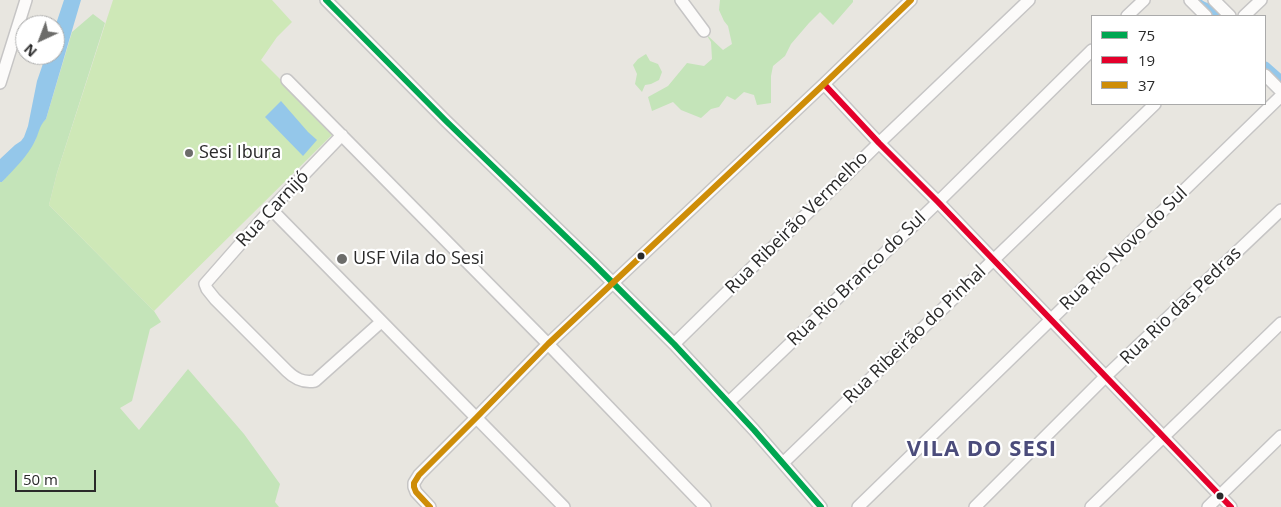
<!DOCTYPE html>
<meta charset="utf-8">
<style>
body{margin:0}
#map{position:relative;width:1281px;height:507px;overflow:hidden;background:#e8e6e0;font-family:"Open Sans",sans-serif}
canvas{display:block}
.legend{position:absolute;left:1091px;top:15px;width:175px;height:90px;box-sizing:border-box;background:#fff;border:1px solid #aaa;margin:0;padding:6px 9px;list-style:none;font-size:15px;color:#2a2a2a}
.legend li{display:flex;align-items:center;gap:10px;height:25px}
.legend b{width:25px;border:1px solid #aaa}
.north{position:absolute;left:15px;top:15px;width:50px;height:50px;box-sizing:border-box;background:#fff;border:1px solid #aaa;border-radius:50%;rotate:223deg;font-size:14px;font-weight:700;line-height:20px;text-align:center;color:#2a2a2a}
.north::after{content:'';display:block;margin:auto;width:18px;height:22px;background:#6c6c6a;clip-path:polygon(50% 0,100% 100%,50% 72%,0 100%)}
.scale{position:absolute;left:15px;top:470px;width:81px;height:22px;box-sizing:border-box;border:2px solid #2a2a2a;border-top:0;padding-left:6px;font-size:15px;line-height:18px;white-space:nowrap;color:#2a2a2a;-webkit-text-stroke:4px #fff;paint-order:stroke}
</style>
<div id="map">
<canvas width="1281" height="507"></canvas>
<ul class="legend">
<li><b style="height:6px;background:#00a651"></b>75</li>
<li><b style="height:6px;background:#e4002b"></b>19</li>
<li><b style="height:6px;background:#ce8d08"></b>37</li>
</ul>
<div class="north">N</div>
<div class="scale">50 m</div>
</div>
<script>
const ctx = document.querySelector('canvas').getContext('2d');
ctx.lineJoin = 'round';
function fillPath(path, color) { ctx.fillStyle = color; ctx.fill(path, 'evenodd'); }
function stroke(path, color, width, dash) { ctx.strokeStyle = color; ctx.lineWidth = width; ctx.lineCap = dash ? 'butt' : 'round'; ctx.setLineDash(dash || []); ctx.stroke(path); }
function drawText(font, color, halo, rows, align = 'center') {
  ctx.font = font + ' "Open Sans",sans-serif'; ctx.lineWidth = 4.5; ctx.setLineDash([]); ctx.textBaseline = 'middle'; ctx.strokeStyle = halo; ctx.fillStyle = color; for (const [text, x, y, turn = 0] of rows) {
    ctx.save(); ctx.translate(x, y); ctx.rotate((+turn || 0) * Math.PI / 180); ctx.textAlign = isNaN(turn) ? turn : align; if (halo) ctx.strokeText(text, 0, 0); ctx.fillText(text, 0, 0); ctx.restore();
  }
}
fillPath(new Path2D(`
 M720,0H853V2L833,25L820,12L809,23L791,44L785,56L773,66L771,76V103L757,105L754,95L744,92L735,100L727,96L719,107L711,109L701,118L681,110L673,102L652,111L648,97L668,86L687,63L704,66L712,59L711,42L706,34L723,50L732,44L728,26L724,21L719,10Z
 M93,14L105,23L57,173L49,205L154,311L161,322L150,329L132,401L120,408L139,430L188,369L244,434L280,484L275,502L279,507H0V182H2L35,141L40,125L46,119L72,32Z
 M646,54L650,61L658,64L662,72L659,80L651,84L645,85L642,92L635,84L637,74L633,65L638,59Z`), '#c4e4b9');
fillPath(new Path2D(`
 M113,0H272L292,22L277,37L261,60L334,133L154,311L49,205L57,173Z`), '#cee8b7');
fillPath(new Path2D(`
 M64,0H81L46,119C38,128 40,131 35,141C28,156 13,170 2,182H0V159L15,145L21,141L24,137L28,126L37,81L46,55H55V27Z
 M281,101L308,132L317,140L303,156L265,117Z`), '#94c7ea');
stroke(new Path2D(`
 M1194,1C1201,8 1211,9 1217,16
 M1265,67L1281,81`), '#94c7ea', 11);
const minor = new Path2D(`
 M326,0L446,121L593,263L674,344L754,430L821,507
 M681,0L704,31
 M1190,0L1206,16
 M1214,0L1230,16
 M1127,16L1144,0
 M1244,16L1261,0
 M1265,75L1281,91
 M287,80L548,344L705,507
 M0,83L26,0
 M824,84L879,143L938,202L1231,507
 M342,135L271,209L205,284L207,289L215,299L287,371C295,379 303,383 315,381L381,322
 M271,209L564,507
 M674,344L879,143L1029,0
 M729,402L938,202L1092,50
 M783,463L1155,104
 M430,507L416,492L414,487V483L419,475L477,417L548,344L824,84L911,0
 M858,507L1281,96
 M975,507L1106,376L1281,210
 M1091,507L1281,323
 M1208,507L1281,436`);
stroke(minor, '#c6c5c5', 14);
stroke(minor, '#fcfbfa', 11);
stroke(new Path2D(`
 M326,0L446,121L593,263L674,344L754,430L821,507`), '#00a651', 6);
stroke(new Path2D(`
 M824,84L879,143L938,202L1231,507`), '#e4002b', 6);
stroke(new Path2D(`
 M430,507L416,492L414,487V483L419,475L477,417L548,344L824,84L911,0`), '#ce8d08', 6);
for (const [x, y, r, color] of [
 [189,153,5,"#6c6c6a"],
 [641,256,4.5,"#2a2a2a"],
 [342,259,6,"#6c6c6a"],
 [1220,496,4.5,"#2a2a2a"]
]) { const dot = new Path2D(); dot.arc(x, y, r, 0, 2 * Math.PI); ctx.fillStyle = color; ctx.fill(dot); stroke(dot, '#fff', 2); }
drawText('18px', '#2a2a2a', '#fff', [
 ["Sesi Ibura",199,153],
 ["USF Vila do Sesi",353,259]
], 'left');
drawText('18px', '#2a2a2a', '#fff', [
 ["Rua Carnijó",273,209,-47],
 ["Rua Ribeirão Vermelho",797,223,-45],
 ["Rua Rio Novo do Sul",1124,249,-44],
 ["Rua Rio Branco do Sul",857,279,-44],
 ["Rua Rio das Pedras",1181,306,-44],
 ["Rua Ribeirão do Pinhal",915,335,-44]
]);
ctx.letterSpacing = '1px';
drawText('bold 22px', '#4b4c7b', '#fff', [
 ["VILA DO SESI",982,450]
]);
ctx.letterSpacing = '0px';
</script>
